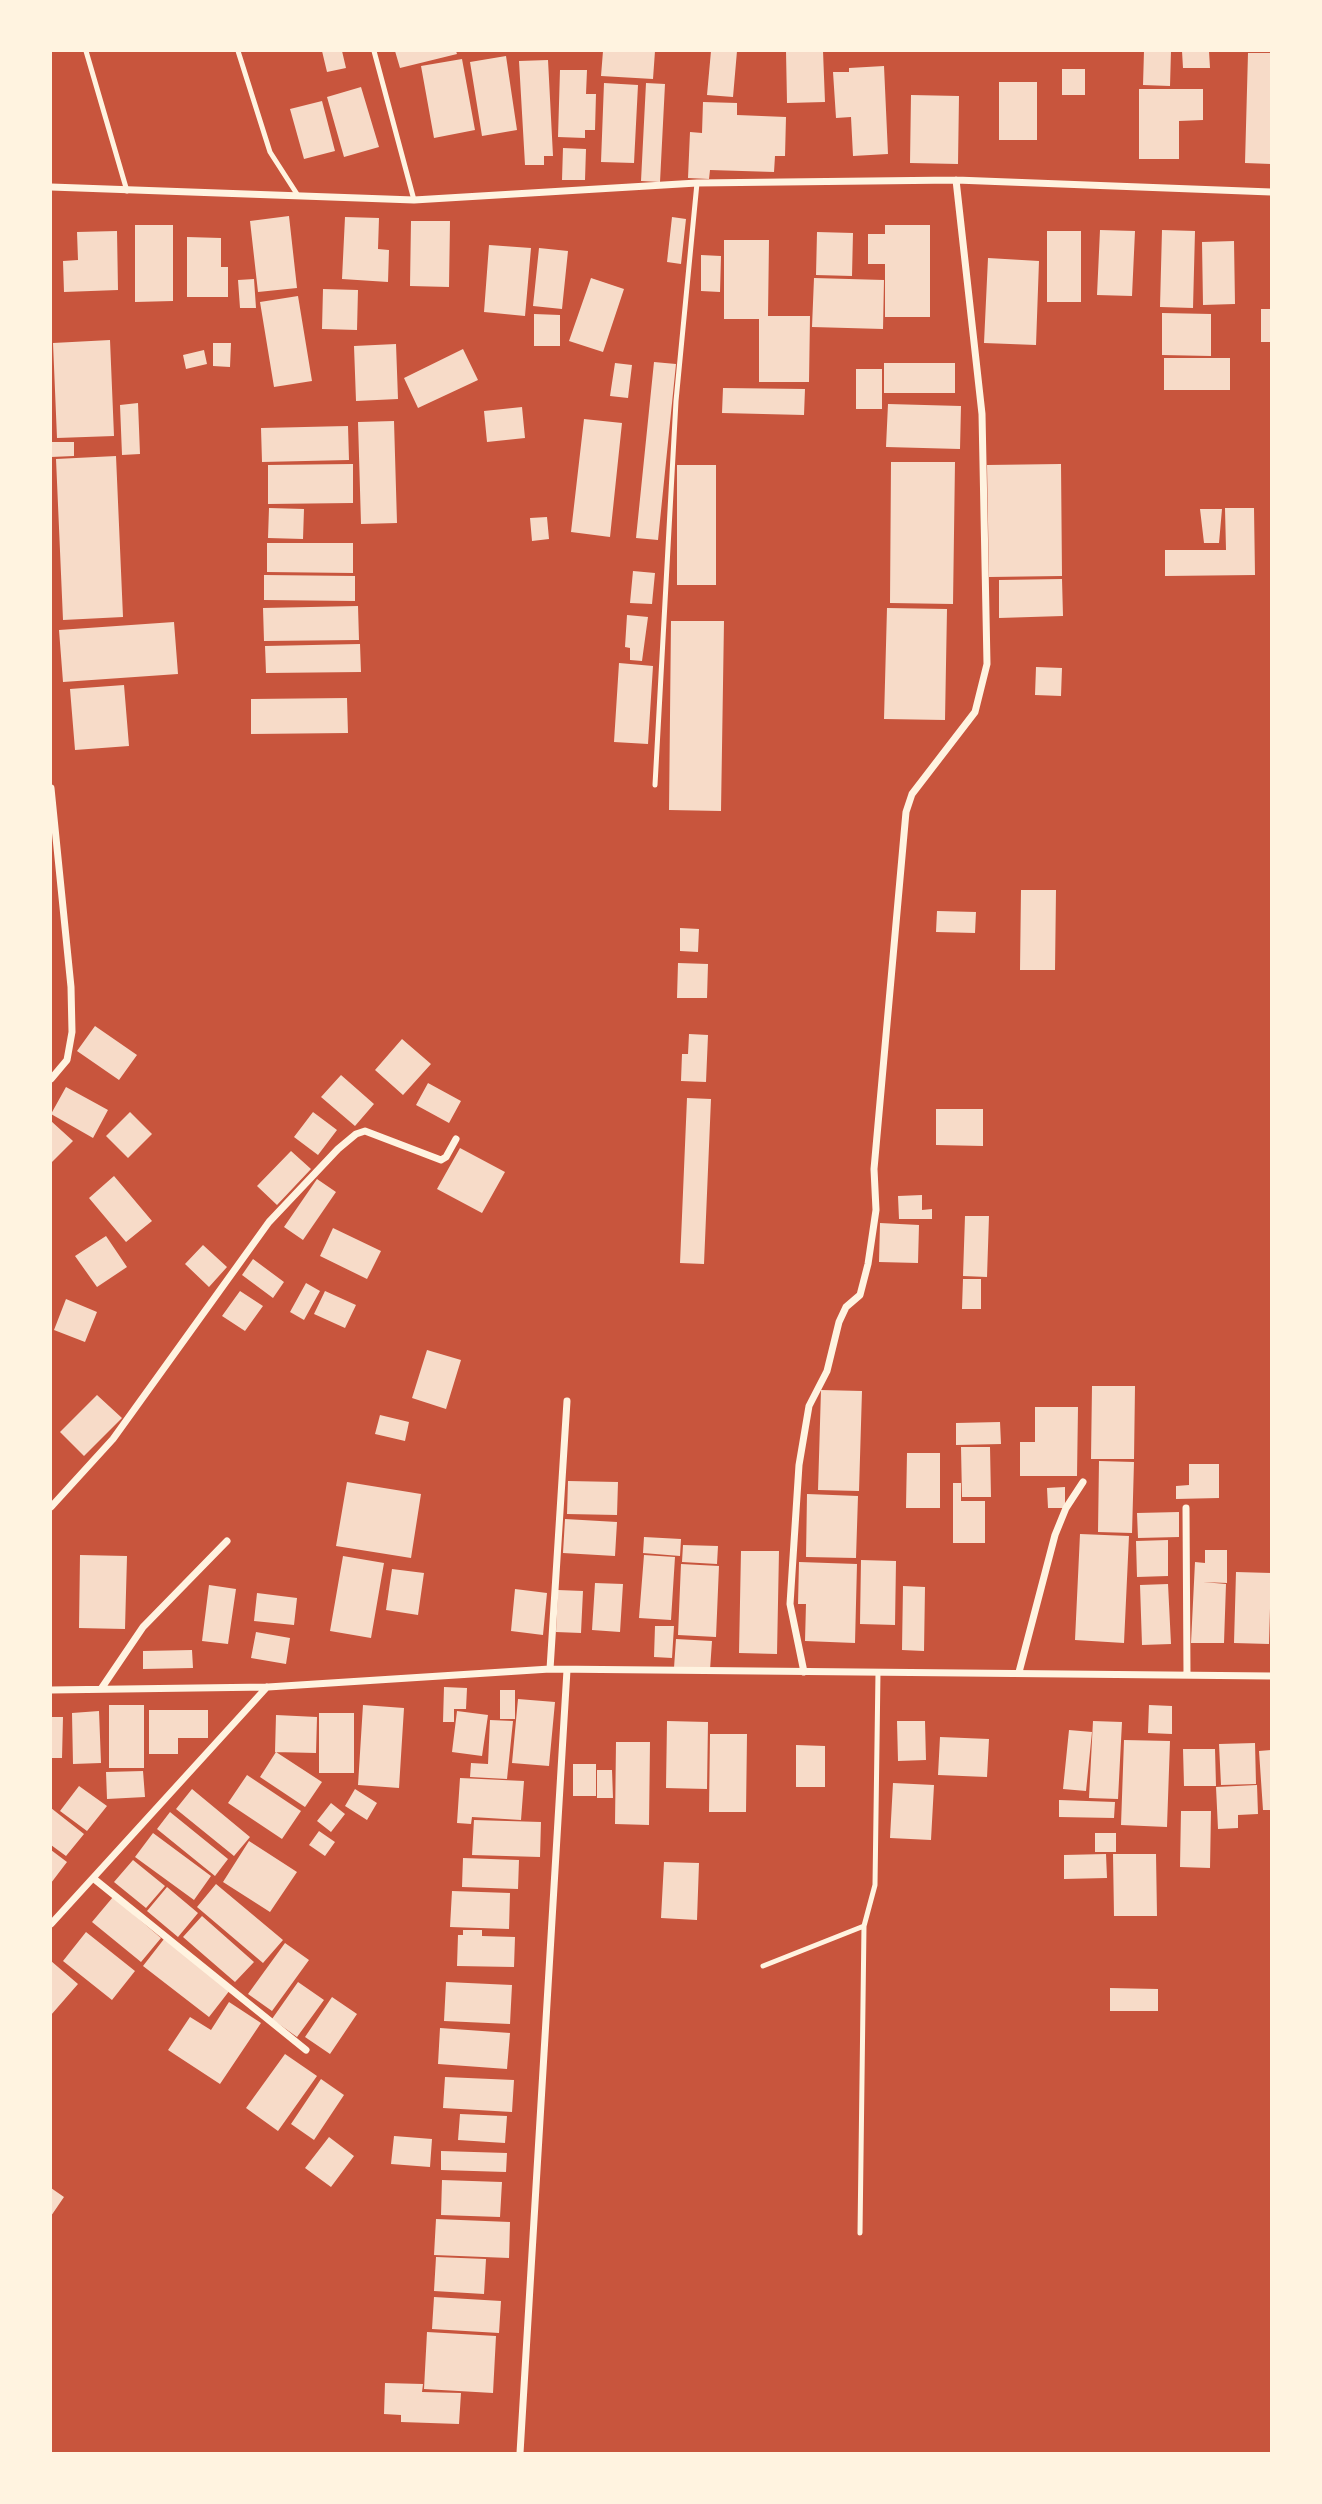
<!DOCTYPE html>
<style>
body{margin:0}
#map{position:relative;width:1322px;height:2504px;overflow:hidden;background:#c8553d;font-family:"Noto Sans",sans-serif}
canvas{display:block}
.frame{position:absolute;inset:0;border:52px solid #fff3e0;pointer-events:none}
</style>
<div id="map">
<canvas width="1322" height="2504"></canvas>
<div class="frame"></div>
</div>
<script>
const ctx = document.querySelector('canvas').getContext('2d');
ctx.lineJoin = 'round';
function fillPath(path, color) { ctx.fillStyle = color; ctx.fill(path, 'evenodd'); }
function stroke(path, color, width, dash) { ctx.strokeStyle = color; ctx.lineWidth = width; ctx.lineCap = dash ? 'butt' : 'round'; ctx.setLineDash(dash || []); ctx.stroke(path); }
fillPath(new Path2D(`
 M322,51H342L346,68L327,72Z
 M395,51H456L457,54L400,68Z
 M603,51H655L653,79L601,76Z
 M711,51H737L733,97L707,95Z
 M786,51H823L825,102L787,103Z
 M1144,51H1171L1170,86L1143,85Z
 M1182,51H1209L1210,68H1183Z
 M1248,53H1271V164L1245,163Z
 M506,56L517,130L482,136L470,62Z
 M462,59L475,130L434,138L421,66Z
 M548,60L553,156H544V165H525L519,61Z
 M884,66L888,154L853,156L851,117L836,118L833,72H849V68Z
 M1062,69H1085V95H1062Z
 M560,70H587L586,94H596L595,130H585V138L558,137Z
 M999,82H1037V140H999Z
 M604,83L638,85L634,163L601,162Z
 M646,83L665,84L660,182L641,181Z
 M361,87L379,147L344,157L327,97Z
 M1139,89H1203V120L1179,121V159H1139Z
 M911,95L959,96L958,164L910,163Z
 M322,101L335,151L304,159L290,109Z
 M703,102L737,103V115L786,117L785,156H775L774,172L710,170L709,179L688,178L690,132L702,133Z
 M563,148L586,149L585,180H562Z
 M289,216L297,288L258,292L250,221Z
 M345,217L379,218L378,249L389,250L388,282L342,279Z
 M672,217L686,219L681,264L667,262Z
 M411,221H450L449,287L410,286Z
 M135,225H173V301L135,302Z
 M885,225H930V317H885V264H868V234H885Z
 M1100,230L1135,231L1132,296L1097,295Z
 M1162,230L1195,231L1193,308L1160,307Z
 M117,231L118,290L64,292L63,261L78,260L77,232Z
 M1047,231H1081V302H1047Z
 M817,232L853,233L852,276L816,275Z
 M187,237L221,238V267H228V297H187Z
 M724,240H769L768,316H810L809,382H759V319H724Z
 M1234,241L1235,304L1203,305L1202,242Z
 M489,245L531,248L525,316L484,312Z
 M539,248L568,251L562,309L533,306Z
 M701,255L721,256L720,292L701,291Z
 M988,258L1039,261L1036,345L984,343Z
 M591,278L624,289L603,352L569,341Z
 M814,278L884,280L883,329L812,327Z
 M254,279L256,308H240L238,280Z
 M323,289L358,290L357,330L322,329Z
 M298,296L312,381L274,387L260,302Z
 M1261,309H1271V342H1261Z
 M1162,313L1211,314V356L1162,355Z
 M534,314L560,315V346H534Z
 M110,340L114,436L57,438L53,343Z
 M213,343H231L230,367L213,366Z
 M396,344L398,399L356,401L354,346Z
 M463,349L478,380L418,408L404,378Z
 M204,350L207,364L186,369L183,355Z
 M1164,358H1230V390H1164Z
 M654,362L676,364L658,540L636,538Z
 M615,363L632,365L628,398L610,396Z
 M884,363H955V393H884Z
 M856,369H882V409H856Z
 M723,388L805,389L804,415L722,413Z
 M138,403L140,454L122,455L120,405Z
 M888,404L961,406L960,449L886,447Z
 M522,407L525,438L487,442L484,411Z
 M584,419L622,423L610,537L571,532Z
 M394,421L397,523L361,524L358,422Z
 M348,426L349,460L262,462L261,428Z
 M51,442H74V456L51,457Z
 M116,456L123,617L63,620L56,459Z
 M891,462H955L953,604L890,603Z
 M353,464V503L268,504V465Z
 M1061,464L1062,576L989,577L987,465Z
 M677,465H716V585H677Z
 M269,508L304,509L303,539L268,538Z
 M1225,508H1254L1255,575L1165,576V550H1226Z
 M1200,509H1222L1219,543H1204Z
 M547,517L549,539L532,541L530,518Z
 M267,543H353V573L267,572Z
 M633,571L655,573L652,604L630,603Z
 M264,575L355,576V601L264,600Z
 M1062,579L1063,616L999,618V580Z
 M358,606L359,640L264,641L263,608Z
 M887,608L947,609L945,720L884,719Z
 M627,615L648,617L642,661L630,660V648L625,647Z
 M671,621H724L721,811L669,810Z
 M174,622L178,674L63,682L59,630Z
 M360,644L361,672L266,673L265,646Z
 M619,663L653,666L648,744L614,742Z
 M1036,667L1062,668L1061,696L1035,695Z
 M124,685L129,746L75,750L70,689Z
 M347,698L348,733L251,734V699Z
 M1021,890H1056L1055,970H1020Z
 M937,911L976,912L975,933L936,932Z
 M680,928L699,929L698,952L680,951Z
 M678,963L708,964L707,998H677Z
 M95,1026L137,1055L119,1080L77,1051Z
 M689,1034L708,1035L706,1082L681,1081L682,1054H688Z
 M402,1039L431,1064L403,1095L375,1070Z
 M341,1075L374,1104L355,1126L321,1097Z
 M428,1083L461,1101L449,1123L416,1105Z
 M66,1087L108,1110L93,1138L51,1114Z
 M687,1098L711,1099L704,1264L680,1263Z
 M936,1109H983V1146L936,1145Z
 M130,1112L152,1134L128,1158L106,1136Z
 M313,1112L337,1130L318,1155L294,1137Z
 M51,1121L73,1141L51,1163Z
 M460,1148L505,1172L482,1213L437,1189Z
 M291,1151L311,1169L277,1205L257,1186Z
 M114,1176L152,1221L126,1242L89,1198Z
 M317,1179L336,1192L303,1240L284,1227Z
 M922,1195V1210L932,1209V1219H899L898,1196Z
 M965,1216H989L987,1277L963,1276Z
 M880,1223L919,1225L918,1263L879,1262Z
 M333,1228L381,1251L367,1279L320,1256Z
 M106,1236L127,1267L97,1287L75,1256Z
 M203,1245L227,1267L209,1287L185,1264Z
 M253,1259L284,1282L273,1298L242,1275Z
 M963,1279H981V1309H962Z
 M306,1283L320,1291L304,1320L290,1312Z
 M240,1291L263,1306L245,1331L222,1316Z
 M325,1291L356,1305L345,1328L314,1314Z
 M66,1299L97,1312L85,1342L54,1330Z
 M427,1350L461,1360L446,1409L412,1398Z
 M1092,1386H1135L1134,1459H1091Z
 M821,1390L862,1391L859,1491L818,1490Z
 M97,1395L122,1418L84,1456L60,1432Z
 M1035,1407H1078L1077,1476H1020V1442H1035Z
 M380,1415L409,1422L405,1441L375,1434Z
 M1000,1422L1001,1444L956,1445V1423Z
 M961,1447H990L991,1497H962Z
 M907,1453H940V1508H906Z
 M1099,1461L1134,1462L1132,1533L1098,1532Z
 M1189,1464H1219V1498L1176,1499V1486L1189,1485Z
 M568,1481L618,1482L617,1515L567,1514Z
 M347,1482L421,1494L411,1558L336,1546Z
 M953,1483H961V1501H985V1543H953Z
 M1065,1487V1508H1048L1047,1488Z
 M807,1494L858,1496L856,1558L806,1557Z
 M1179,1512V1537L1138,1538L1137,1513Z
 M565,1519L617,1522L615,1556L563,1553Z
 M1080,1534L1129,1536L1124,1643L1075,1640Z
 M644,1537L681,1539L680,1556L643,1553Z
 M1168,1540V1576L1137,1577L1136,1541Z
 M683,1545L718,1546L717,1564L682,1562Z
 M1205,1550H1227V1583L1203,1582L1226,1584L1224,1643H1191L1195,1562L1205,1563Z
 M741,1551H779L777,1654L739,1653Z
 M80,1555L127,1556L125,1629L79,1628Z
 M644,1555L675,1557L671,1620L639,1618Z
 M343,1556L384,1563L371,1638L330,1631Z
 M861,1560L896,1561L895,1625L860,1624Z
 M799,1562L857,1564L855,1643L805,1641L806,1604H798Z
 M681,1564L719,1566L716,1637L678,1635Z
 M392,1569L424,1573L418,1615L386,1610Z
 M1236,1572L1271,1573L1269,1644L1234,1643Z
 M595,1583L623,1584L620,1632L592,1630Z
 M1168,1584L1171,1644L1142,1645L1140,1585Z
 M209,1585L236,1589L228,1644L202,1641Z
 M903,1586L925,1587L924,1651L902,1650Z
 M515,1589L547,1593L543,1635L511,1631Z
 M558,1590L583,1591L581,1633L556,1632Z
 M257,1593L297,1598L294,1625L254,1621Z
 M655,1626H674L672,1658L654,1657Z
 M256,1632L290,1638L286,1664L251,1658Z
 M676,1639L712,1641L710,1670L674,1668Z
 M192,1650L193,1668L143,1669V1651Z
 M444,1687L467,1688L466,1709H454V1722H443Z
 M500,1690H515V1719H500Z
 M518,1699L555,1702L549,1766L512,1763Z
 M109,1705H144V1768H109Z
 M363,1705L404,1708L399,1788L358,1785Z
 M1149,1705L1172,1706V1734L1148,1733Z
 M149,1710H208V1738H178V1754H149Z
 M99,1711L101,1763L73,1764L72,1713Z
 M457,1711L488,1715L482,1756L452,1752Z
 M319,1713H354V1773H319Z
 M276,1715L317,1717L316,1753L275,1752Z
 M51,1717H63L62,1758H51Z
 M490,1720L513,1721L507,1779L470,1777L471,1763L488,1764Z
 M667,1721L708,1722L707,1789L666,1788Z
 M897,1721H925L926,1760L898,1761Z
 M1093,1721L1122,1722L1118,1799L1089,1798Z
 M1069,1730L1092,1732L1086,1791L1063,1789Z
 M710,1734H747L746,1812H709Z
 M940,1737L989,1739L987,1777L938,1775Z
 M1124,1740L1170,1741L1167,1827L1121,1825Z
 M616,1742H650L649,1825L615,1824Z
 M1255,1743L1256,1784L1221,1785L1219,1744Z
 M796,1745L825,1746V1787H796Z
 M1183,1749H1215L1216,1786H1184Z
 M1271,1750V1810H1263L1259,1751Z
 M276,1752L322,1782L305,1807L260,1777Z
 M573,1764H596V1796H573Z
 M597,1770H612L613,1798H597Z
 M143,1771L145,1797L107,1799L106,1772Z
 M247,1775L301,1811L282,1839L228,1803Z
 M460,1778L524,1781L521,1820L472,1817L471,1824L457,1823Z
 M893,1783L934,1785L931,1840L890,1838Z
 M1257,1785L1258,1814L1238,1815V1828L1218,1829L1216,1787Z
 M79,1786L107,1806L87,1831L60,1811Z
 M192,1789L250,1837L234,1856L176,1809Z
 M355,1789L377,1803L367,1820L345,1806Z
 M1059,1800L1115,1802L1114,1818L1059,1817Z
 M331,1803L345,1814L331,1832L317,1821Z
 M51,1808L84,1834L66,1856L51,1845Z
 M1181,1811H1211L1210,1868L1180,1867Z
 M170,1812L228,1859L215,1876L157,1829Z
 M474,1820L541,1822L540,1857L472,1855Z
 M319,1831L335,1842L325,1856L309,1845Z
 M153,1833L211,1876L194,1900L135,1857Z
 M1095,1833H1116V1852H1095Z
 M249,1841L297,1872L270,1912L223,1882Z
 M51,1850L67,1862L51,1883Z
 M1106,1854L1107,1878L1064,1879V1855Z
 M1113,1854H1156L1157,1916H1114Z
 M463,1858L519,1860L518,1889L462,1887Z
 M133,1860L165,1886L146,1908L114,1882Z
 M664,1862L699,1863L697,1920L661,1918Z
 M216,1884L283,1940L263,1963L197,1907Z
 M167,1887L198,1913L178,1937L147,1911Z
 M452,1891L510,1893L509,1929L450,1927Z
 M113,1897L161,1938L141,1962L92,1922Z
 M202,1916L254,1962L235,1982L183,1937Z
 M463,1930H482V1936L515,1937L514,1967L457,1966L458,1935H463Z
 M86,1932L135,1971L112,2000L63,1961Z
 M164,1939L230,1990L209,2017L143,1966Z
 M285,1943L309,1960L272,2011L248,1994Z
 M51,1961L78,1984L51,2015Z
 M298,1982L324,2000L297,2037L272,2019Z
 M446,1982L512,1985L510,2024L444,2021Z
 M1110,1988L1158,1989V2011H1110Z
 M332,1997L357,2014L330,2054L305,2037Z
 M229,2002L261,2023L220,2084L168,2050L190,2017L211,2030Z
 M440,2028L510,2033L507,2069L438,2064Z
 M285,2054L317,2076L278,2131L246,2108Z
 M445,2077L514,2080L512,2112L443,2108Z
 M321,2079L344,2095L314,2140L291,2124Z
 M460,2114L507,2116L505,2143L458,2140Z
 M394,2136L432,2139L430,2167L391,2164Z
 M329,2137L354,2156L331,2187L305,2168Z
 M441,2151L507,2153L506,2172L441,2170Z
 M442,2180L502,2182L500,2217L441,2215Z
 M51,2188L64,2197L51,2216Z
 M436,2219L510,2222L509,2258L434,2255Z
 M436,2257L486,2259L484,2294L434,2291Z
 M434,2297L501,2301L499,2333L432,2329Z
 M427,2332L496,2336L493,2393L424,2389Z
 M385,2383L423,2384L422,2392L461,2393L459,2424L401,2422V2415L384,2414Z`), '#f7dbc8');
stroke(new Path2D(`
 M86,51L127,191
 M238,51L270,152L297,194
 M374,51L414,200
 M655,785L676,401L697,183
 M763,1966L864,1926L875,1885L878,1672
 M860,2233L864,1926`), '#fff3e0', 5);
stroke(new Path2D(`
 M51,187L414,200L697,183L956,180L1271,192
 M51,788L71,987L72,1032L67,1060L51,1079
 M51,1507L113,1439L269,1222L338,1149L356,1134L365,1131L441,1160L446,1157L456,1139
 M1186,1508L1187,1675
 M550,1669L567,1401
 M804,1672L790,1604L799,1465L809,1406L827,1371L839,1322L846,1307L860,1295L868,1264L876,1210L874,1169L906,812L912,794L975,712L987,664L982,414L956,180
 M1019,1672L1055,1535L1066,1508L1083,1482
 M101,1689L143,1627L227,1541
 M51,1690L268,1687L550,1669L1271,1676
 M93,1878L306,2050
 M51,1924L267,1687
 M520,2453L567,1670`), '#fff3e0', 7);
</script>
